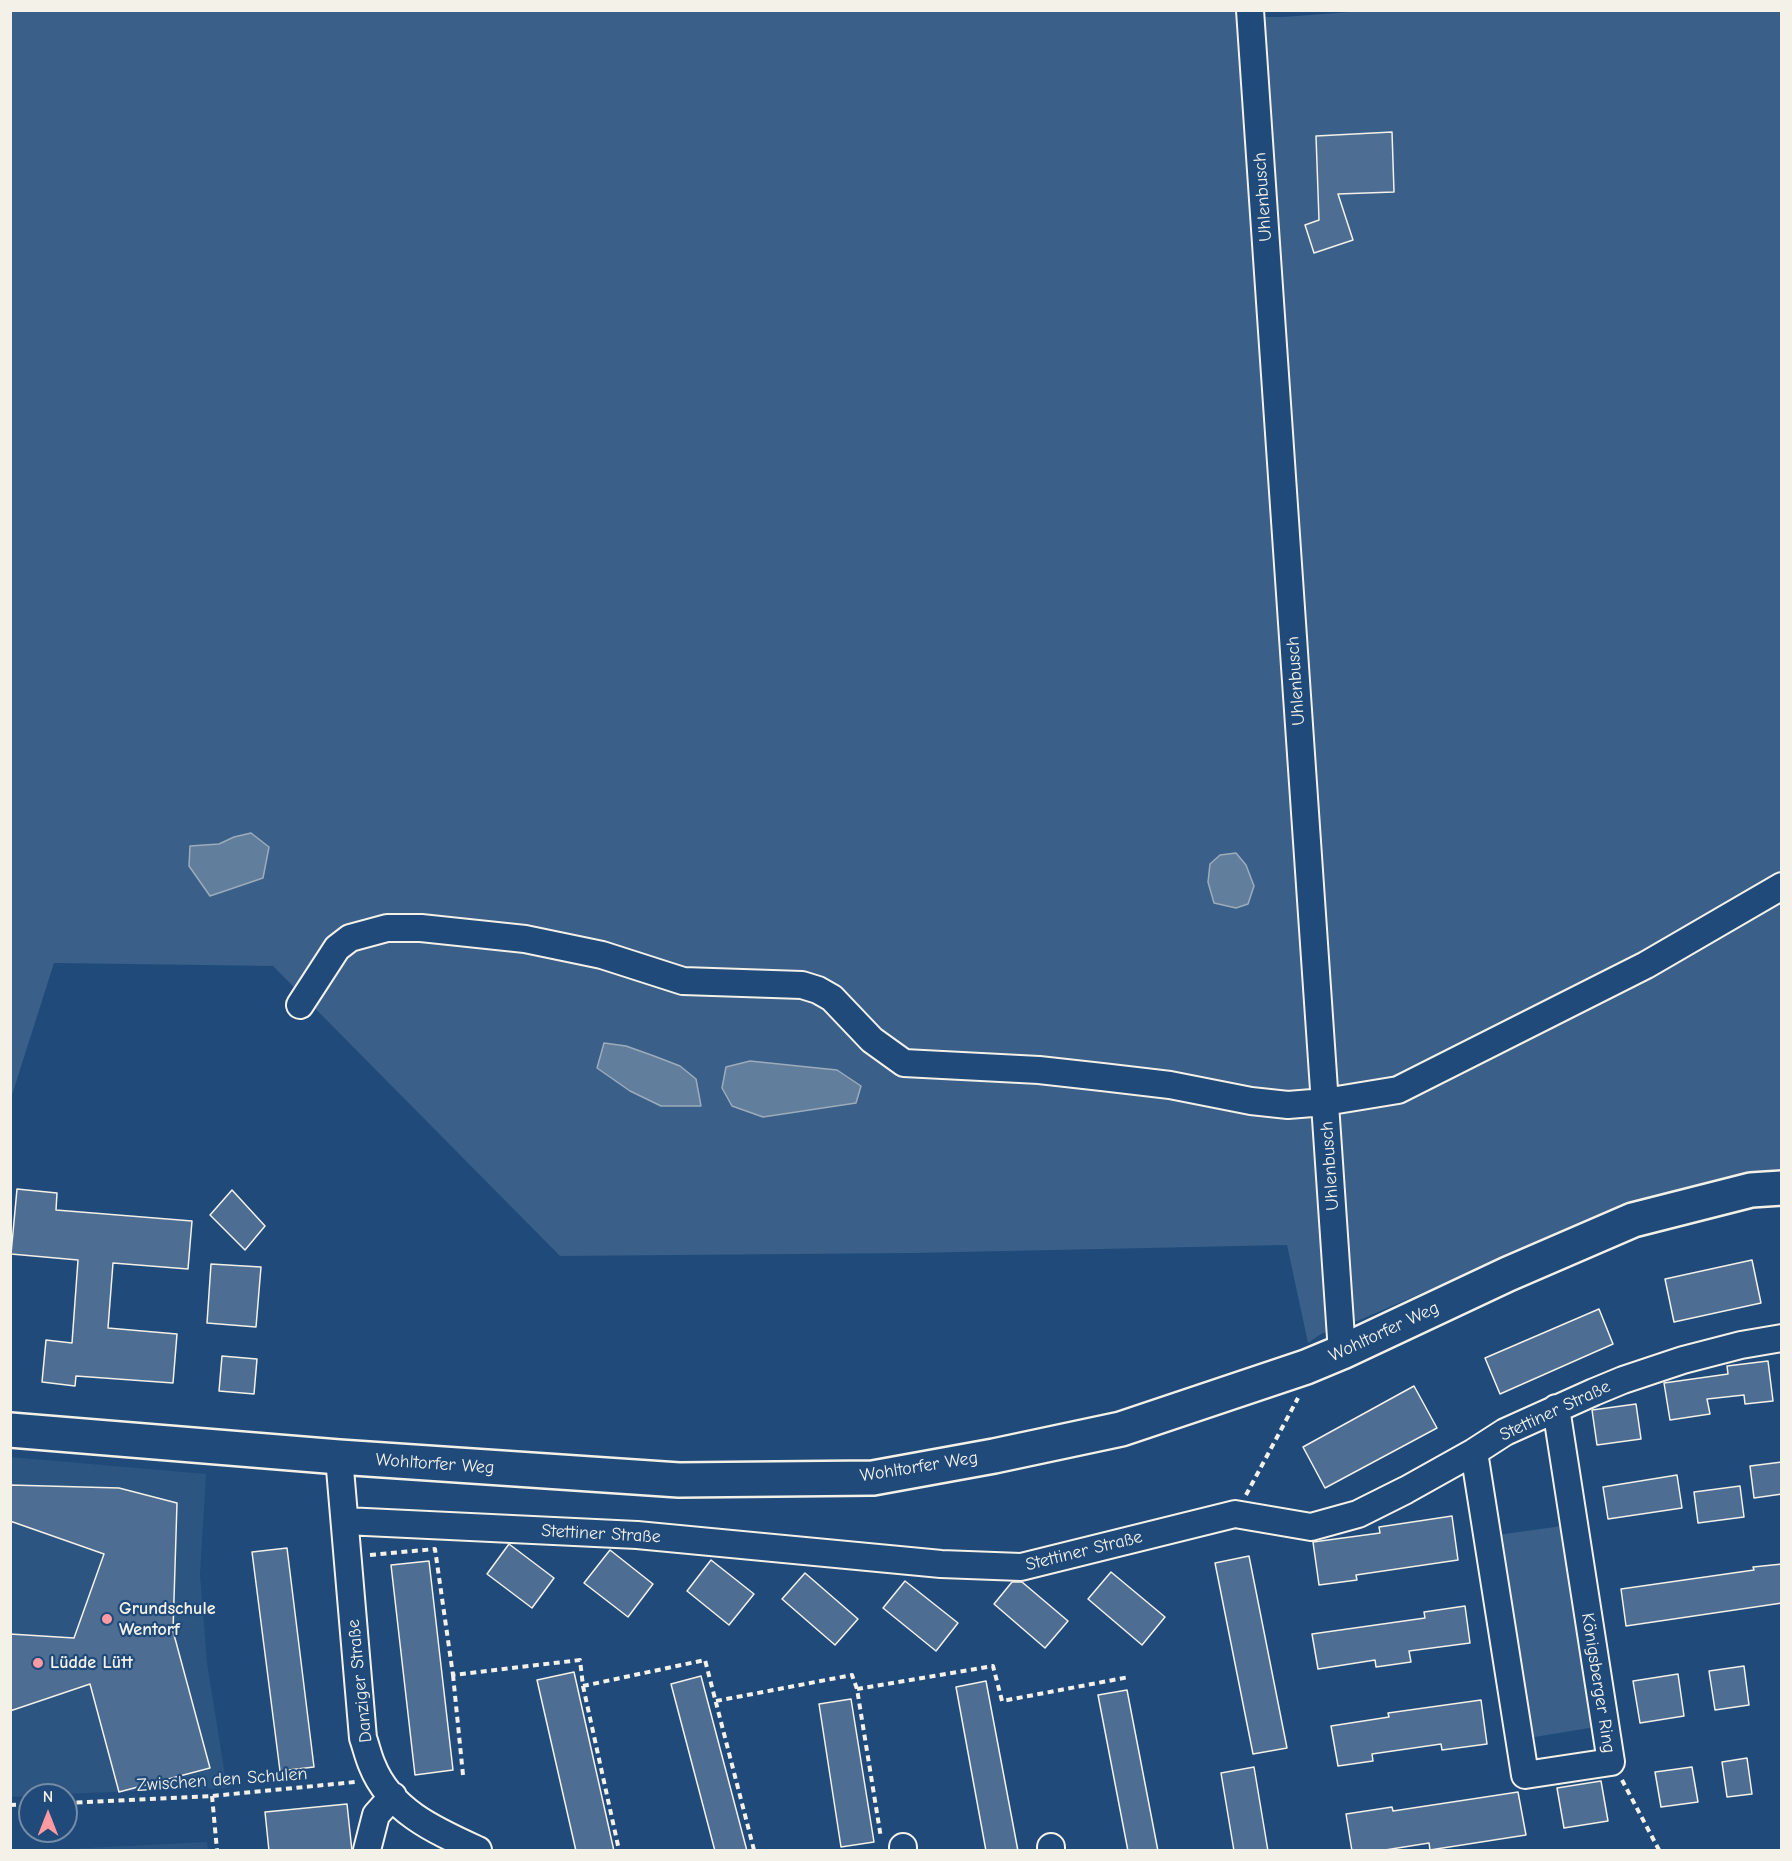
<!DOCTYPE html>
<meta charset="utf-8">
<style>
body{margin:0}
#map{position:relative;width:1792px;height:1861px;overflow:hidden;background:#1f4a7a;font-family:"Comic Neue",sans-serif}
canvas{display:block}
.frame{position:absolute;inset:0;border:12px solid #f4f1e8;pointer-events:none}
.north{position:absolute;left:18px;top:1783px;width:60px;height:60px;box-sizing:border-box;background:#1f4a7a;border:2px solid #748da6;border-radius:50%;rotate:0deg;font-size:16px;font-weight:700;line-height:24px;text-align:center;color:#f4f1e8}
.north::after{content:'';display:block;margin:auto;width:21px;height:27px;background:#ff9aa2;clip-path:polygon(50% 0,100% 100%,50% 72%,0 100%)}
</style>
<div id="map">
<canvas width="1792" height="1861"></canvas>
<div class="frame"></div>
<div class="north">N</div>
</div>
<script>
const ctx = document.querySelector('canvas').getContext('2d');
ctx.lineJoin = 'round';
function fillPath(path, color) { ctx.fillStyle = color; ctx.fill(path, 'evenodd'); }
function stroke(path, color, width, dash) { ctx.strokeStyle = color; ctx.lineWidth = width; ctx.lineCap = dash ? 'butt' : 'round'; ctx.setLineDash(dash || []); ctx.stroke(path); }
function drawText(font, color, halo, rows, align = 'center') {
  ctx.font = font + ' "Comic Neue",sans-serif'; ctx.lineWidth = 4.5; ctx.setLineDash([]); ctx.textBaseline = 'middle'; ctx.strokeStyle = halo; ctx.fillStyle = color; for (const [text, x, y, turn = 0] of rows) {
    ctx.save(); ctx.translate(x, y); ctx.rotate((+turn || 0) * Math.PI / 180); ctx.textAlign = isNaN(turn) ? turn : align; if (halo) ctx.strokeText(text, 0, 0); ctx.fillText(text, 0, 0); ctx.restore();
  }
}
fillPath(new Path2D(`
 M10,1457L206,1474L200,1575L207,1663L227,1788L30,1795V1796L11,1797Z
 M207,1842L208,1850H48Z`), '#2d5581');
fillPath(new Path2D(`
 M1237,10L1238,17H1283L1377,10L1781,11V1169L1748,1172L1613,1210L1362,1319L1321,1334L1308,1343L1287,1245L915,1253L560,1256L273,966L54,963L11,1098V11Z
 M1562,1526L1595,1727L1529,1738L1497,1535Z`), '#3a5f88');
const water = new Path2D(`
 M251,833L269,847L263,878L210,896L189,866L190,846L219,844L234,837Z
 M1236,853L1246,865L1254,886L1248,904L1236,908L1214,903L1208,882L1210,864L1220,855Z
 M604,1043L626,1046L654,1056L680,1066L696,1079L701,1106H661L630,1091L597,1068Z
 M750,1061L837,1070L861,1086L856,1103L763,1117L732,1106L722,1088L726,1067Z`);
fillPath(water, '#627e9d');
stroke(water, '#9cacbb', 1.5);
const building = new Path2D(`
 M1392,132L1394,192L1338,194L1353,240L1314,253L1305,225L1319,220L1316,136Z
 M17,1189L57,1193L56,1210L192,1221L188,1269L113,1263L108,1328L177,1334L173,1383L76,1376L75,1386L42,1382L46,1340L72,1343L78,1260L11,1254Z
 M232,1190L265,1226L245,1250L210,1215Z
 M1752,1260L1761,1303L1674,1322L1665,1279Z
 M211,1264L261,1267L256,1327L207,1323Z
 M1599,1309L1613,1344L1500,1394L1485,1358Z
 M222,1356L257,1359L254,1394L219,1391Z
 M1768,1361L1773,1401L1745,1404L1744,1395L1707,1399L1710,1414L1670,1420L1664,1383L1728,1374L1727,1366Z
 M1414,1386L1437,1428L1325,1488L1303,1447Z
 M1636,1404L1641,1439L1597,1445L1592,1410Z
 M1782,1462V1494L1754,1498L1750,1466Z
 M1677,1475L1682,1508L1608,1519L1603,1487Z
 M10,1485L119,1488L177,1503L173,1631L210,1768L119,1792L90,1684L10,1711V1634L74,1638L104,1554L10,1521Z
 M1740,1486L1744,1517L1698,1523L1694,1492Z
 M1452,1516L1458,1560L1356,1575L1357,1580L1319,1585L1313,1542L1380,1533L1379,1527Z
 M509,1544L554,1578L532,1608L487,1574Z
 M287,1548L314,1767L280,1771L252,1552Z
 M610,1550L653,1584L628,1617L584,1583Z
 M1249,1556L1287,1748L1253,1754L1215,1563Z
 M711,1560L754,1594L729,1625L687,1591Z
 M429,1561L453,1770L415,1775L391,1565Z
 M1782,1564V1603L1626,1626L1621,1589L1754,1570L1753,1567Z
 M1111,1572L1165,1617L1142,1645L1088,1599Z
 M805,1573L858,1619L835,1645L782,1599Z
 M905,1581L958,1623L936,1651L883,1608Z
 M1012,1582H1022L1068,1621L1045,1648L994,1604Z
 M1465,1606L1470,1643L1409,1651L1411,1662L1376,1667L1375,1660L1318,1669L1312,1634L1425,1618L1424,1612Z
 M1744,1666L1749,1705L1715,1710L1709,1671Z
 M574,1672L614,1851H576L537,1680Z
 M1678,1674L1684,1716L1640,1723L1633,1681Z
 M701,1676L747,1851H715L671,1684Z
 M986,1681L1018,1851H986L956,1687Z
 M1127,1690L1158,1851H1128L1098,1695Z
 M851,1699L874,1842L841,1847L819,1704Z
 M1481,1700L1487,1744L1442,1750L1441,1744L1372,1754L1373,1761L1338,1766L1331,1726L1389,1717L1388,1713Z
 M1747,1758L1752,1794L1727,1797L1722,1762Z
 M1254,1767L1268,1851H1234L1221,1773Z
 M1692,1767L1698,1802L1661,1807L1655,1772Z
 M1601,1781L1608,1821L1564,1828L1557,1788Z
 M1518,1792L1526,1835L1430,1850L1429,1843L1379,1851H1352L1346,1814L1392,1807L1393,1811Z
 M347,1804L352,1851H269L265,1812Z`);
fillPath(building, '#4d6e92');
stroke(building, '#f4f1e8', 1.5);
const minor = new Path2D(`
 M1250,10L1342,1352
 M300,1005L337,948L350,938L387,928H421L525,939L602,955L683,981L802,985L818,990L832,998L872,1040L904,1063L1039,1070L1102,1077L1170,1085L1251,1101L1288,1105L1325,1102L1398,1090L1646,965L1782,886
 M1474,1452L1525,1775L1611,1762L1556,1408
 M339,1457L363,1738C366,1746 368,1756 372,1765C390,1811 436,1831 478,1850
 M345,1521L637,1535L941,1564L1021,1567L1235,1514L1311,1527L1358,1514L1406,1490L1474,1452L1505,1432L1594,1392L1623,1380L1683,1360L1741,1345L1782,1338
 M903,1847V1850
 M1051,1847V1850
 M367,1850L376,1815L393,1796`);
const major = new Path2D(`
 M10,1430L339,1457L679,1480L873,1478L994,1456L1121,1429L1306,1367L1342,1352L1508,1274L1633,1220L1751,1190L1782,1188`);
stroke(minor, '#f4f1e8', 30);
stroke(major, '#f4f1e8', 38);
stroke(new Path2D(`
 M1246,1495L1298,1398
 M370,1555L435,1549L453,1675L580,1660L583,1686L705,1660L754,1850
 M453,1675L463,1775
 M583,1686L619,1850
 M857,1689L993,1666L1002,1701L1129,1677
 M716,1701L852,1675L857,1689L881,1838
 M1622,1780L1659,1850
 M212,1796L217,1850
 M66,1803L212,1796L355,1782
 M10,1805L30,1804`), '#f4f1e8', 4, [6, 4.5]);
stroke(minor, '#1f4a7a', 26);
stroke(major, '#1f4a7a', 33);
for (const [x, y, r, color] of [
 [107,1619,6,"#ff9aa2"],
 [38,1663,6,"#ff9aa2"]
]) { const dot = new Path2D(); dot.arc(x, y, r, 0, 2 * Math.PI); ctx.fillStyle = color; ctx.fill(dot); stroke(dot, '#1f4a7a', 2); }
drawText('18px', '#f4f1e8', '#1f4a7a', [
 ["Uhlenbusch",1263,197,-94],
 ["Uhlenbusch",1296,681,-94],
 ["Uhlenbusch",1330,1166,-94],
 ["Wohltorfer Weg",1384,1332,-25],
 ["Stettiner Straße",1555,1411,-25],
 ["Wohltorfer Weg",435,1464,4],
 ["Wohltorfer Weg",919,1467,-9],
 ["Stettiner Straße",601,1534,3],
 ["Stettiner Straße",1084,1551,-14],
 ["Danziger Straße",360,1681,-96],
 ["Königsberger Ring",1598,1683,81],
 ["Zwischen den Schulen",222,1780,-4]
]);
drawText('bold 18px', '#f4f1e8', '#1f4a7a', [
 ["Grundschule",119,1609],
 ["Wentorf",119,1630],
 ["Lüdde Lütt",50,1663]
], 'left');
</script>
